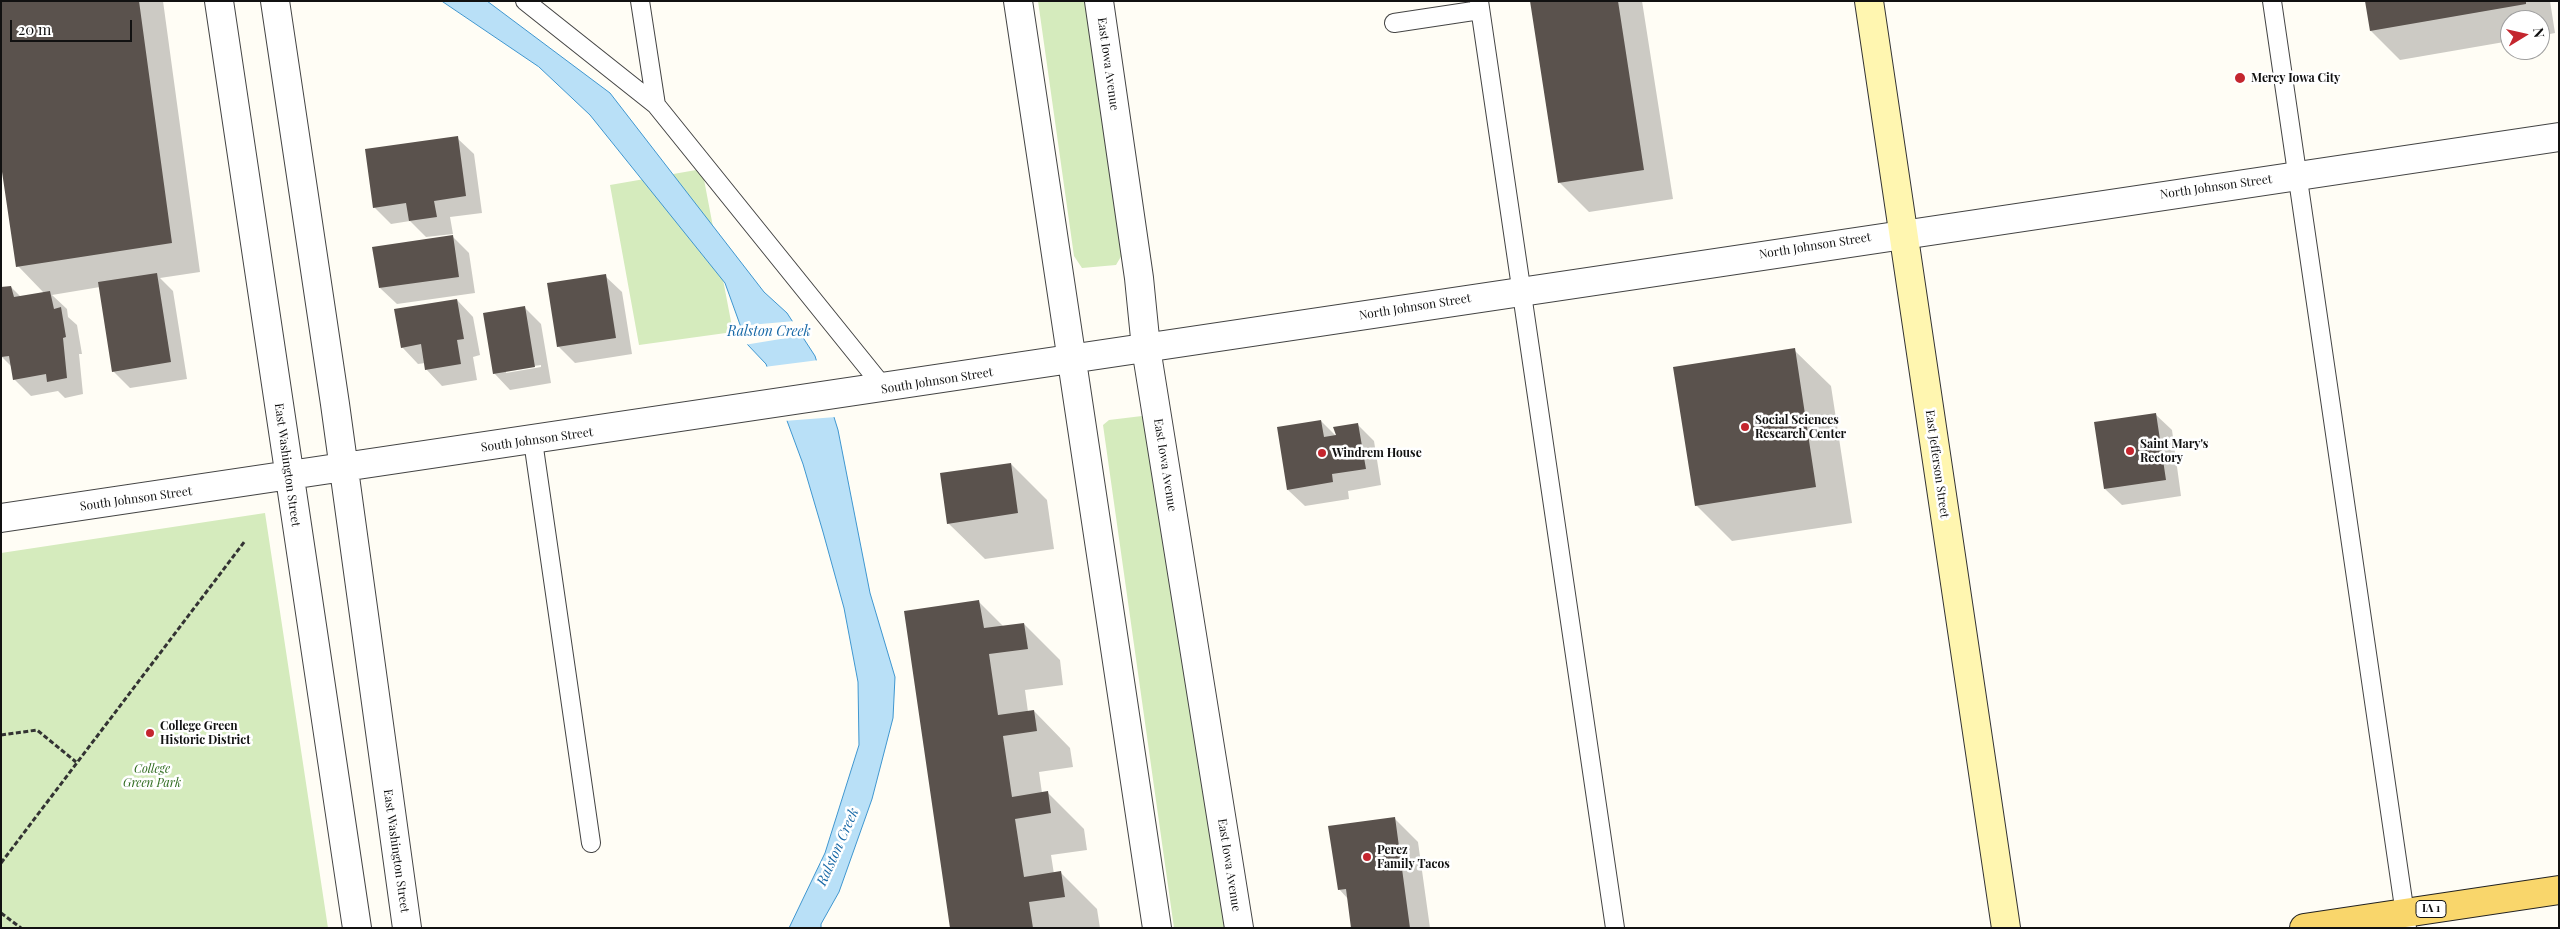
<!DOCTYPE html>
<style>
body{margin:0}
#map{position:relative;width:2560px;height:929px;overflow:hidden;background:#fffdf5;font-family:"Playfair Display",serif}
canvas{display:block}
.frame{position:absolute;inset:0;border:2px solid #111;pointer-events:none}
.north{position:absolute;left:2500px;top:10px;width:50px;height:50px;box-sizing:border-box;background:#fff;border:1px solid #a0a0a0;border-radius:50%;rotate:81deg;font-size:14px;font-weight:700;line-height:20px;text-align:center;color:#111}
.north::after{content:'';display:block;margin:auto;width:18px;height:22px;background:#c4262e;clip-path:polygon(50% 0,100% 100%,50% 72%,0 100%)}
.scale{position:absolute;left:10px;top:20px;width:122px;height:22px;box-sizing:border-box;border:2px solid #111;border-top:0;padding-left:6px;font-size:15px;line-height:18px;white-space:nowrap;color:#111;-webkit-text-stroke:4px #fff;paint-order:stroke}
</style>
<div id="map">
<canvas width="2560" height="929"></canvas>
<div class="frame"></div>
<div class="north">N</div>
<div class="scale">20 m</div>
</div>
<script>
const ctx = document.querySelector('canvas').getContext('2d');
ctx.lineJoin = 'round';
function fillPath(path, color) { ctx.fillStyle = color; ctx.fill(path, 'evenodd'); }
function stroke(path, color, width, dash) { ctx.strokeStyle = color; ctx.lineWidth = width; ctx.lineCap = dash ? 'butt' : 'round'; ctx.setLineDash(dash || []); ctx.stroke(path); }
function drawText(font, color, halo, rows, align = 'center') {
  ctx.font = font + ' "Playfair Display",serif'; ctx.lineWidth = 5; ctx.setLineDash([]); ctx.textBaseline = 'middle'; ctx.strokeStyle = halo; ctx.fillStyle = color; for (const [text, x, y, turn = 0] of rows) {
    ctx.save(); ctx.translate(x, y); ctx.rotate((+turn || 0) * Math.PI / 180); ctx.textAlign = isNaN(turn) ? turn : align; if (halo) ctx.strokeText(text, 0, 0); ctx.fillText(text, 0, 0); ctx.restore();
  }
}
fillPath(new Path2D(`
 M1038,1H1087L1123,253L1116,265L1082,268L1074,256Z
 M702,169L733,332L639,345L610,185Z
 M1142,416L1149,423L1225,928H1174L1103,425L1109,420Z
 M265,513L328,928H1V553Z`), '#d5ebbd');
const water = new Path2D(`
 M442,1H487L610,93L764,292L787,313L815,356L838,430L870,593L895,677L893,718L872,799L839,892L821,924V928H789L825,853L859,745L858,682L844,608L823,532L803,464L766,364L747,344L725,283L590,115L539,67Z`);
fillPath(water, '#b9e0f7');
stroke(water, '#3f96cf', 1);
fillPath(new Path2D(`
 M795,321L805,335L744,345L738,326Z
 M819,360L836,417L784,421L764,367Z`), '#fffdf5');
fillPath(new Path2D(`
 M1,1H163L200,272L160,278L173,291L187,379L130,388L113,371L100,287L52,295L67,309L68,317L77,325L82,354H79L83,394L65,398L58,391L31,396L14,379L12,367L2,357L11,287L21,297L44,293L18,266Z
 M1531,1H1642L1673,199L1589,212L1560,183Z
 M2367,1H2550L2555,33L2540,36V20H2510V41L2400,60L2371,31Z
 M457,138L474,154L482,213L450,217L453,234L426,237L410,221L391,224L374,207Z
 M452,236L469,253L475,293L397,304L380,288Z
 M605,276L622,292L632,354L575,363L558,346Z
 M457,300L473,317L480,355L473,357L477,380L442,386L426,369L425,363L418,364L402,347Z
 M525,308L541,324L551,383L510,390L494,373ZM541,365V367L506,373V370Z
 M1794,350L1831,386L1852,523L1732,541L1696,505Z
 M2155,414L2172,430L2181,496L2122,505L2105,489Z
 M1321,421L1337,437L1357,424L1374,441L1381,485L1348,491L1349,499L1305,506L1288,490Z
 M1011,464L1047,500L1054,549L985,559L948,523Z
 M979,602L1004,627L1024,624L1060,660L1063,685L1025,690L1028,712L1034,711L1070,748L1073,767L1039,772L1042,793H1048L1084,829L1087,850L1051,855L1054,874L1061,873L1097,909L1100,928H952Z
 M1394,818L1418,842L1430,928H1352L1348,899L1339,889Z`), '#0003');
fillPath(new Path2D(`
 M1,1H139L172,243L16,267L1,165Z
 M1530,1H1618L1644,170L1558,183Z
 M2365,1H2526V4L2370,31Z
 M458,136L466,196L434,201L437,217L409,221L406,203L373,208L365,149Z
 M453,235L459,277L379,288L372,247Z
 M157,273L171,362L112,372L98,282Z
 M606,274L616,338L557,347L547,283Z
 M11,286L14,297L50,291L54,309L61,307L66,337L63,338L67,378L47,382L46,374L13,380L9,356L1,357V287Z
 M457,299L464,339L457,340L461,364L425,370L421,344L401,348L394,309Z
 M525,306L535,367L493,374L483,313Z
 M1795,348L1816,487L1695,506L1673,367Z
 M2156,413L2166,480L2104,489L2094,422Z
 M1321,420L1324,437L1336,435L1333,427L1358,423L1366,469L1332,474L1333,482L1287,490L1277,427Z
 M1011,463L1018,513L947,524L940,473Z
 M979,600L984,628L1024,623L1028,649L989,654L998,715L1034,710L1037,731L1003,736L1012,797L1048,791L1051,813L1015,819L1024,877L1061,871L1065,897L1029,902L1033,928H950L904,611Z
 M1395,817L1410,928H1351L1346,889L1338,890L1328,826Z`), '#5a524d');
const lane = new Path2D(`
 M525,1L656,105
 M640,1L656,105L885,389
 M1479,1L1615,928
 M2272,1L2407,928
 M1394,23L1480,10
 M533,441L591,843`);
const street = new Path2D(`
 M219,1L357,928
 M275,1L335,404L407,928
 M1018,1L1157,928
 M1099,1L1139,278L1146,348L1239,928
 M1,518C855,396 1706,262 2559,137`);
const secondary = new Path2D(`
 M1869,1L2006,928`);
const primary = new Path2D(`
 M2304,928L2559,890`);
stroke(lane, '#444', 20);
stroke(street, '#444', 30);
stroke(secondary, '#333', 30);
stroke(primary, '#222', 30);
stroke(new Path2D(`
 M1,735L37,730L76,762
 M1,863L245,541
 M1,913L21,928`), '#333', 3, [5, 2.5]);
stroke(lane, '#fff', 18);
stroke(street, '#fff', 28);
stroke(secondary, '#fff6b0', 28);
stroke(primary, '#f9d66b', 28);
for (const [x, y, r, color] of [
 [2240,78,6,"#c4262e"],
 [1745,427,5,"#c4262e"],
 [2130,451,5,"#c4262e"],
 [1322,453,5,"#c4262e"],
 [150,733,5,"#c4262e"],
 [1367,857,5,"#c4262e"]
]) { const dot = new Path2D(); dot.arc(x, y, r, 0, 2 * Math.PI); ctx.fillStyle = color; ctx.fill(dot); stroke(dot, '#fff', 2); }
for (const [x, y, w] of [
 [2431,909,30]
]) { const box = new Path2D(); box.roundRect(x - w / 2, y - 8.5, w, 17, 4); ctx.fillStyle = '#fff'; ctx.fill(box); stroke(box, '#111', 1); }
drawText('bold 11px', '#111', null, [
 ["IA 1",2431,909]
]);
drawText('12px', '#111', '#fff', [
 ["East Iowa Avenue",1108,64,82],
 ["North Johnson Street",2216,187,-8],
 ["North Johnson Street",1815,246,-9],
 ["North Johnson Street",1415,307,-9],
 ["South Johnson Street",937,381,-9],
 ["South Johnson Street",537,440,-8],
 ["East Jefferson Street",1937,464,82],
 ["East Washington Street",287,465,82],
 ["East Iowa Avenue",1165,465,81],
 ["South Johnson Street",136,499,-8],
 ["East Washington Street",396,851,82],
 ["East Iowa Avenue",1229,865,81]
]);
drawText('bold 12px', '#111', '#fff', [
 ["Mercy Iowa City",2251,78],
 ["Social Sciences",1755,420],
 ["Research Center",1755,434],
 ["Saint Mary's",2140,444],
 ["Rectory",2140,458],
 ["Windrem House",1332,453],
 ["College Green",160,726],
 ["Historic District",160,740],
 ["Perez",1377,850],
 ["Family Tacos",1377,864]
], 'left');
drawText('italic 12px', '#2f6b1f', '#fff', [
 ["College",152,769],
 ["Green Park",152,783]
]);
drawText('italic 14px', '#1768a6', '#fff', [
 ["Ralston Creek",769,332],
 ["Ralston Creek",838,847,-66]
]);
</script>
